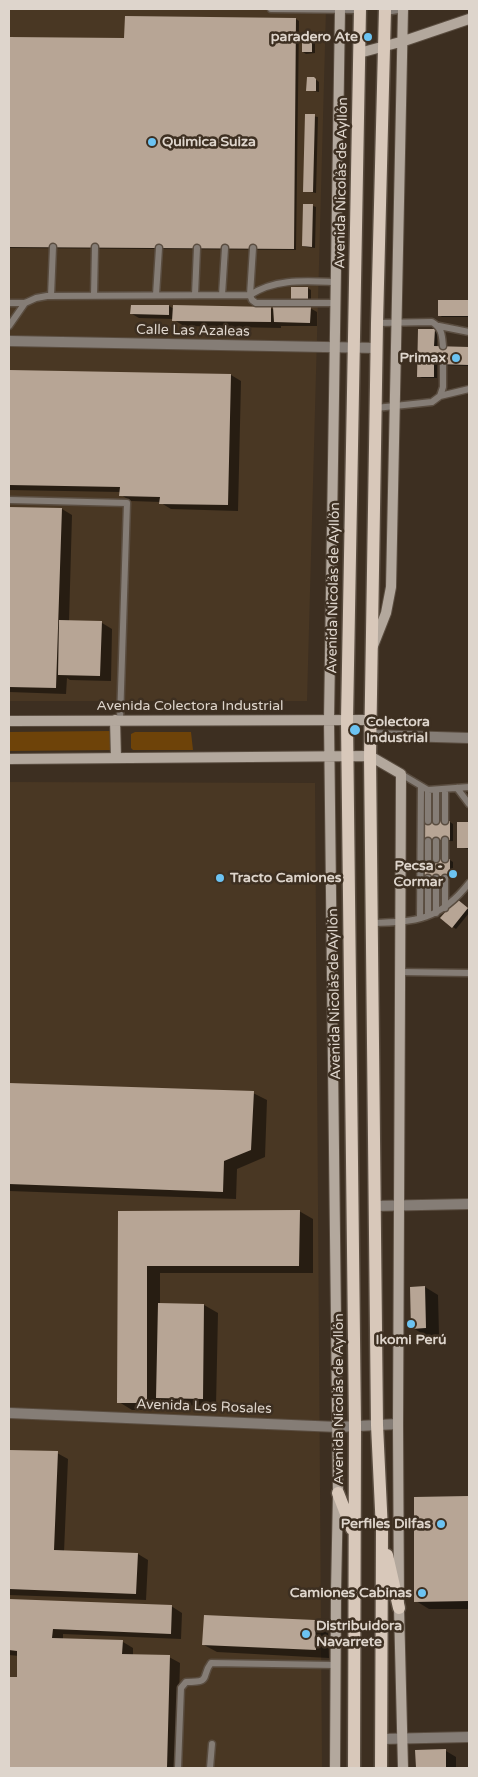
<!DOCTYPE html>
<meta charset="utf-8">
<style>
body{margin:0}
#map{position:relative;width:478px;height:1777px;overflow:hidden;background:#3d2f21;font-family:"Varela Round",sans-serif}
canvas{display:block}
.frame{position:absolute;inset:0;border:10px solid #ded5cc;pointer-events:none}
</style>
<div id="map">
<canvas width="478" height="1777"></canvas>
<div class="frame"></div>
</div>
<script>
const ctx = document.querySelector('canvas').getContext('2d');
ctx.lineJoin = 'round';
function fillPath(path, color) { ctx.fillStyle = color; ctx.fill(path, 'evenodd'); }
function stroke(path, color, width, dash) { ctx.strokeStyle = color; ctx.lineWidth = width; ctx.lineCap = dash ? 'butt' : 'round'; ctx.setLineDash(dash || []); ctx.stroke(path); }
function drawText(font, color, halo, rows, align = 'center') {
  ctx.font = font + ' "Varela Round",sans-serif'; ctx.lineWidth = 5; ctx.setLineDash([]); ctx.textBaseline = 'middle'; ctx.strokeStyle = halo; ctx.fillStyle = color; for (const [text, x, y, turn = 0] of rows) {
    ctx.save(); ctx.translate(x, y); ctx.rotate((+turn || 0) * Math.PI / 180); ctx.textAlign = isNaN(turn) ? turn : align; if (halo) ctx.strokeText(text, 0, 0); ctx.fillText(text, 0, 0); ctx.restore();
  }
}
fillPath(new Path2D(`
 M9,9H326L307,701H9Z
 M9,782L315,783L322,1768H9Z`), '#493723');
fillPath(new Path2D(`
 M109,731L112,732V750L9,751V732Z
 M135,732H191L193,750H133L131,748V734Z`), '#6e4309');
fillPath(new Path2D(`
 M126,18L296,19L299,21L296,250L9,248V39L126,40Z
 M312,40L315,42V53L306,54L303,52Z
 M314,78L319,82V92L307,90Z
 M307,115L318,117L316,193L305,191Z
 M313,206L316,207L315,248L306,247L303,246Z
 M308,288L311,290V300H295L292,298Z
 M440,301L469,302V317H442L439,315Z
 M169,306L174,309L270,308L275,310L310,308L317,312V326H281V328L184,326L174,320V319L139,318L132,314Z
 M434,331L437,332V348H469V366L437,365V378H422L418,376Z
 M9,371L231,375L241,381L238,511L171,509L161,503V502L131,501L121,495V492L9,490Z
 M9,508L62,509L72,515L69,622L102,623L112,629L111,681L70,680L67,678L66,694L9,692Z
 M450,822L453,824V841L425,842L421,840Z
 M458,823H469V849L458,847Z
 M450,860L453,862V879H424L421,878Z
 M460,902L469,910V913L456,929L453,927Z
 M9,1084L253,1093L267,1100L265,1157L237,1169L236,1199L9,1191Z
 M299,1211L313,1219V1273H160V1304L204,1305L218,1313L216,1406L171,1405L160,1399V1410H132L119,1402V1212Z
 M425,1287L438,1295L439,1335L426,1336L413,1328Z
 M9,1451L57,1453L68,1459L64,1552L138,1554L148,1560L146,1600L9,1595Z
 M467,1497L469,1498V1609H429L416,1601Z
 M9,1600L171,1606L182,1613L181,1639L63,1634V1640L123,1642L133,1648V1655L169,1657L180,1663L177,1768H9V1678H18L19,1656L9,1655Z
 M315,1621L328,1629L329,1658L217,1652L204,1645Z
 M416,1751H446L456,1757V1768H417Z`), '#0007');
fillPath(new Path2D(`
 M125,16L296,18L294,249L9,247V37L124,38Z
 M302,39H312V52H302Z
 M307,77H314L316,79V91H306Z
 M305,114H315L313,192H303Z
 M303,204H313L312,247L302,246Z
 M291,287H308V299H291Z
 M438,300H469V316H438Z
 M131,305H169V315L130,314Z
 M173,305L271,307V322L172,321Z
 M273,307H311L310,323L274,322Z
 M418,329H435L434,346L469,347V365L434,364V377H417Z
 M9,370L231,374L228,505L159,504L160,497L119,496L120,487L9,485Z
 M9,507L62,508L56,688L9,687Z
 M59,620L102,621L100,676L58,675Z
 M420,821H450V840L420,841Z
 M457,822H469V848H457Z
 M420,859H450V878H420Z
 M457,899L468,908L452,928L440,918Z
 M9,1083L254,1091L251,1150L224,1161L223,1192L9,1184Z
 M300,1210L299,1266H147V1403H117L118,1211Z
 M425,1286L426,1328L411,1329L410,1287Z
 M158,1303L204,1304L203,1399L156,1398Z
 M9,1450L58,1451L54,1550L138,1553L136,1594L9,1589Z
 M468,1496L469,1601L414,1602V1497Z
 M9,1599L172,1605L171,1634L53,1629L52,1638L123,1640L122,1654L170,1655L167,1768H9V1677H17V1651L9,1650Z
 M204,1615L315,1620L316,1650L202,1645Z
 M446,1749V1768H416L415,1750Z`), '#b7a595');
const lane = new Path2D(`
 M271,9L360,10
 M385,12L405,9
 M253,248L250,295L252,300L256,303H336
 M156,295L159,248
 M195,295L197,248
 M222,295L225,248
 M51,296L53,247
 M94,296L95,247
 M9,303H25L36,298L47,296L250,295C276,278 306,281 336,282
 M377,323L432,322C442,328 442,335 443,346
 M9,326L25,303
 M439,326L469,332
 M440,396L443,387V364
 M376,408L432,402L440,396L469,389
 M9,500L127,503L120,720
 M401,774L428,790V821
 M457,788L469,804
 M428,790L469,787
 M436,821V790
 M445,821V789
 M445,840V859
 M436,841V859
 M428,859V841
 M445,908V878
 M436,913V878
 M428,915V878
 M420,918L421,786
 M372,923C416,922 440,920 469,883
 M401,972L469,973
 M178,1768L181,1688L186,1682C213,1682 200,1677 211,1663L335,1665
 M210,1768L212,1744`);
const street = new Path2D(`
 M9,341L377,348
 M371,735L469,738
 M374,1206L469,1204
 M9,1413L338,1427L398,1424
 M381,1739L469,1737`);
const secondary = new Path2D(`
 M359,53L404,41L469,19
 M373,646L386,613L391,587L403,9
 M115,720L116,758
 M9,721L371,720
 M9,759L370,756L401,774L398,1424L399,1608L403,1768
 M335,1768L336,1592L338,1493L329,720L340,9`);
const primary = new Path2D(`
 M338,1493L352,1529
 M387,1555L399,1608
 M354,1768L355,1426L347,720L360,9
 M381,1768L382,1531L377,1425L370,756L377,323L385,9`);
stroke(lane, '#5a4d40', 9);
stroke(street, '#5a4d40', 12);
stroke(secondary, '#5a4d40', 12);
stroke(primary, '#5a4d40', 15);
stroke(lane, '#857d76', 6);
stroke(street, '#857d76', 10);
stroke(secondary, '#b3a89d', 10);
stroke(primary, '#d8c8ba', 12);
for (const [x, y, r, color] of [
 [368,37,5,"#6cc3f2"],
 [152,142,5,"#6cc3f2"],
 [456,358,5,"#6cc3f2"],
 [355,730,6,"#6cc3f2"],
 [453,874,5,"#6cc3f2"],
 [220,878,5,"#6cc3f2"],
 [411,1324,5,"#6cc3f2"],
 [441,1524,5,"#6cc3f2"],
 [422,1593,5,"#6cc3f2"],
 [306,1634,5,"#6cc3f2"]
]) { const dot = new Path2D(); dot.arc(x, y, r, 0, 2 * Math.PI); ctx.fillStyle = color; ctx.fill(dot); stroke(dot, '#3d2f21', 2); }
drawText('bold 14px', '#ded5cc', '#3d2f21', [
 ["paradero Ate",358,37],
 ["Quimica Suiza",162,142,"left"],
 ["Primax",446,358],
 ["Colectora",366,722,"left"],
 ["Industrial",366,738,"left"],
 ["Pecsa -",443,866],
 ["Cormar",443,882],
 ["Tracto Camiones",230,878,"left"],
 ["Ikomi Perú",411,1340,"center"],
 ["Perfiles Dilfas",431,1524],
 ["Camiones Cabinas",412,1593],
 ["Distribuidora",316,1626,"left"],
 ["Navarrete",316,1642,"left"]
], 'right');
drawText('14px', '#ded5cc', '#3d2f21', [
 ["Avenida Nicolás de Ayllón",342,183,-89],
 ["Calle Las Azaleas",193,331,1],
 ["Avenida Nicolás de Ayllón",334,588,-89],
 ["Avenida Colectora Industrial",190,706],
 ["Avenida Nicolás de Ayllón",335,994,-91],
 ["Avenida Nicolás de Ayllón",339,1399,-90],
 ["Avenida Los Rosales",204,1407,2]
]);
</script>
